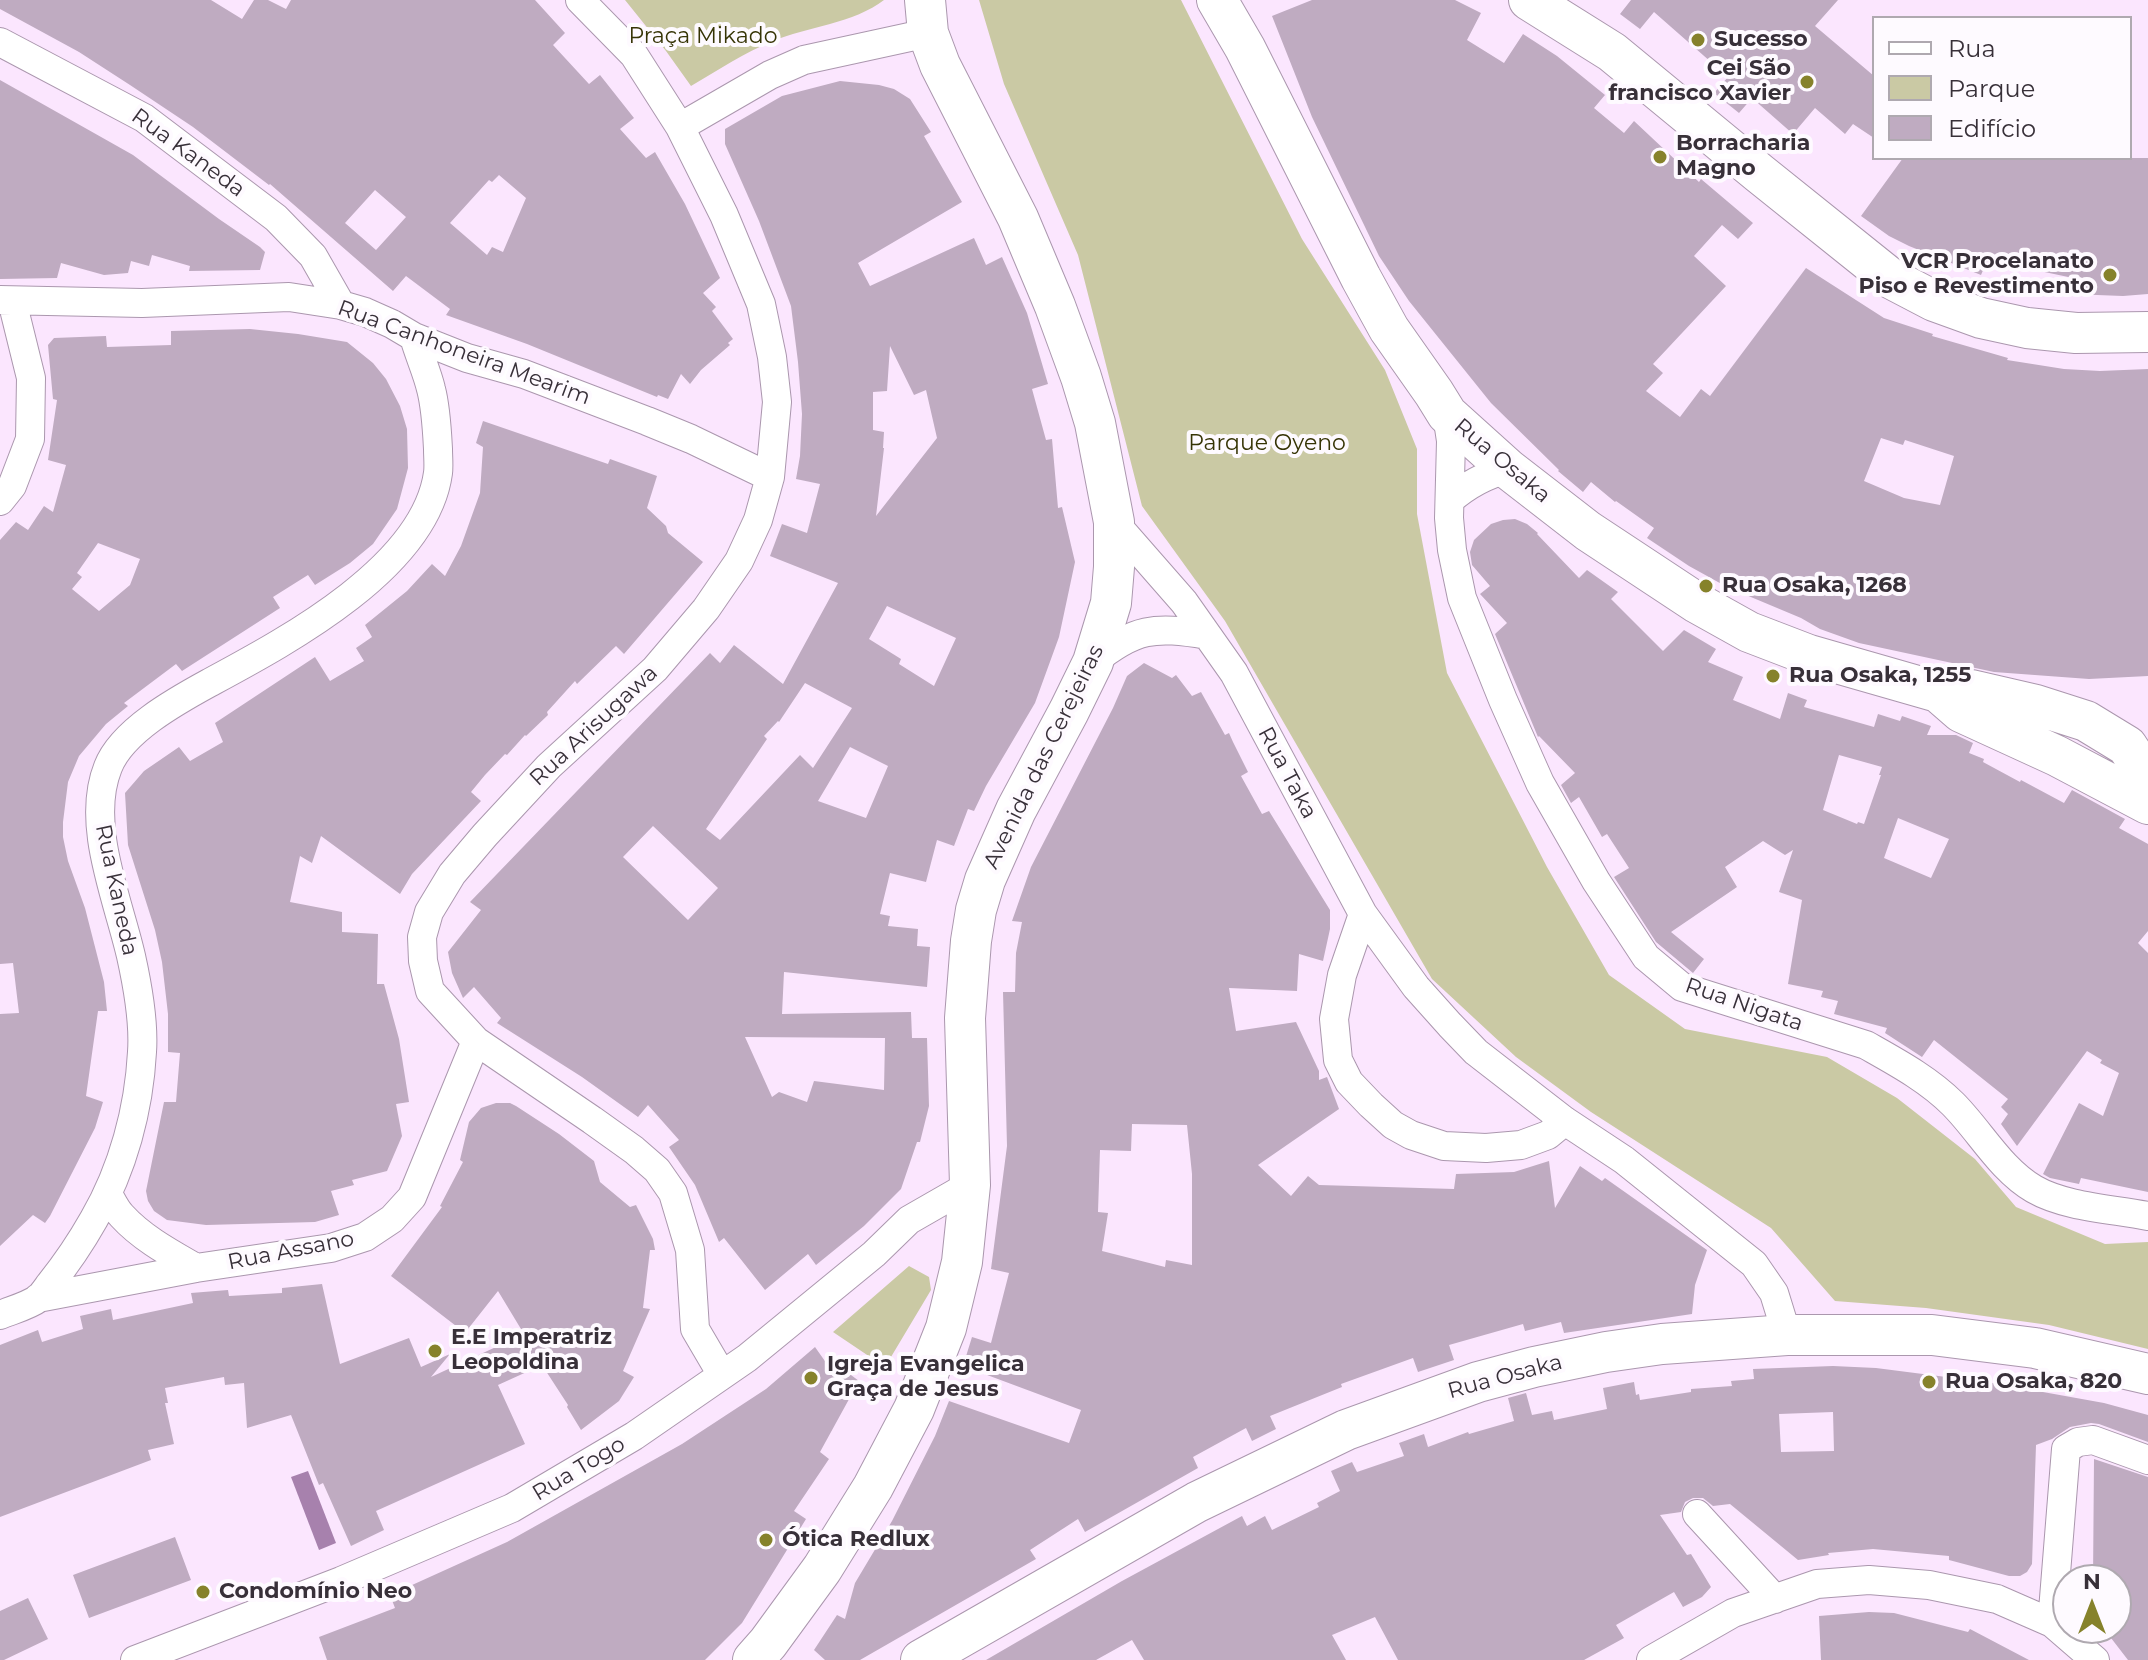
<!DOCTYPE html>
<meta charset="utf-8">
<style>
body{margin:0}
#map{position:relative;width:2148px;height:1660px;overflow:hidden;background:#fbe6fe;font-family:Montserrat,sans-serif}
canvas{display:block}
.legend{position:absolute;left:1872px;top:16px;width:260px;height:144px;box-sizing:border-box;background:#fefaff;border:2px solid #afa9b0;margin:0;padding:10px 14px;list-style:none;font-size:24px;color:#383039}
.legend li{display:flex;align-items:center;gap:16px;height:40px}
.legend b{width:40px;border:2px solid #afa9b0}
.north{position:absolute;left:2052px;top:1564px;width:80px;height:80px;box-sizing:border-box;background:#fefaff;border:2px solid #afa9b0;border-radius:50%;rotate:0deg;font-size:22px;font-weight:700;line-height:32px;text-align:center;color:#383039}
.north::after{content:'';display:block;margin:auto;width:28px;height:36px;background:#86822b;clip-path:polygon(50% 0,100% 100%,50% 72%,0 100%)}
</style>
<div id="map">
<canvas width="2148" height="1660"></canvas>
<ul class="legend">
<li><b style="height:10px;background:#fff"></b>Rua</li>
<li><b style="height:22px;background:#cac9a4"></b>Parque</li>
<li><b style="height:22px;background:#bfabc1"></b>Edifício</li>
</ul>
<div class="north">N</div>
</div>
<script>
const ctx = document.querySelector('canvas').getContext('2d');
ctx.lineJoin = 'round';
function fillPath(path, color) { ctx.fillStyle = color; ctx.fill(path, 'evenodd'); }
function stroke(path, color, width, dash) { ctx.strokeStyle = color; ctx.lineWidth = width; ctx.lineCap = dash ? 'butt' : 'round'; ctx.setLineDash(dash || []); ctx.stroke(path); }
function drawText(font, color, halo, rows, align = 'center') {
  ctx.font = font + ' Montserrat,sans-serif'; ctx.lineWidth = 8; ctx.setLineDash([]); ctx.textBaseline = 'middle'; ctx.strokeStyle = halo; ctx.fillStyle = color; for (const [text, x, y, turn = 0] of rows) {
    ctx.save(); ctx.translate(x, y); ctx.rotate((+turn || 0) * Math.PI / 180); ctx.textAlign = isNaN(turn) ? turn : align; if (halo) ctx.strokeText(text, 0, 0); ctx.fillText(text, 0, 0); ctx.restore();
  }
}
fillPath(new Path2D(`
 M625,0H884C855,23 806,27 773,41C744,53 718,70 691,86L666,51Z
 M979,0H1181L1302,239L1385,370L1417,449V514L1447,673L1547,867L1609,975L1685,1029L1827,1057L1897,1098L1975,1159L2016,1207L2105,1244L2148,1242V1349L2049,1325L1926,1308L1835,1301L1771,1228L1591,1112L1516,1057L1432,979L1225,621L1142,506L1078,255L1004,84Z
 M909,1266L929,1277L931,1290L885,1367L833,1332Z`), '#cac9a4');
fillPath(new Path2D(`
 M308,1471L336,1543L319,1550L291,1477Z`), '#a781ad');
fillPath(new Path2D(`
 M0,0H211L242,19L254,0H268L286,9L291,0H535L565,33L553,45L589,84L600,75L634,118L620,129L646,158L655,152L685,204L720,278L703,293L716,307L712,311L733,339L728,343L730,345L701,370L690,384L681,374L668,399L658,395L657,397L527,344L446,315L450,309L406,276L393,291L270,184L269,185L193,127L130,85L79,52L0,9ZM499,175L526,198L503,252L492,247L487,255L450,223L489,180L492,182ZM375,190L406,217L376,250L345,223Z
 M1312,0H1455L1481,13L1467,40L1504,63L1523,34L1557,56L1605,95L1594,108L1624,133L1634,121L1699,182L1701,179L1753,223L1738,239L1722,225L1694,256L1726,286L1653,364L1663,373L1646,391L1680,417L1701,389L1710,396L1806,268L1884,318L1933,334L1932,336L2008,358L2007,360L2064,369L2100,371L2148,369V676L2089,679L1994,672L1859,643L1820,629L1801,618L1727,587L1689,566L1647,538L1654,528L1616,501L1615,502L1591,482L1583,492L1558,471L1559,470L1491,403L1409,301L1379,256L1312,117L1272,16ZM1881,438L1903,445L1905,440L1954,456L1940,505L1904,498L1864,481Z
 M1631,0H1838L1815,26L1874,76V138L1853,124L1845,134L1815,108L1793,134L1752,98L1739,113L1714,93L1728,77L1654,12L1640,29L1620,14Z
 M0,80L133,155L219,219L260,247L265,252L260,270L189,271L190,266L152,255L149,266L131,261L128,273L104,275L61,263L57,278L0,279Z
 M840,81L879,85L894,89L910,99L931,132L924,136L962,202L858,263L870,286L974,238L986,265L1002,257L1027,313L1048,384L1032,389L1046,440L1052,439L1058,508L1062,507L1075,562L1059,637L1035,703L986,786L974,811L968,809L954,846L937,840L926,882L890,873L880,914L890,916L888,926L918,929L917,946L930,947L927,987L784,972L782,1014L911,1012L912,1038H927L929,1106L920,1142H917L901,1189L864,1226L816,1265L808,1254L765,1290L724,1238L719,1242L695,1185L669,1147L679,1140L648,1105L638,1117L582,1077L497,1023L501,1018L474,987L463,998L452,973L448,952L481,910L470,902L710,653L720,663L734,645L783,684L838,583L770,556L782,524L807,533L820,484L796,479L800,456L802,414L798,362L791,306L759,221L725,144V129L782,96ZM890,346L914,395L926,390L937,438L876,516L884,448H883L884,432L873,430V392L887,391ZM887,606L956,638L934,686L899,664L901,659L869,639ZM805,683L852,708L813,768L800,755L720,840L706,829L767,739L764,736L778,721L779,722ZM850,747L888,766L866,818L818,801ZM653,826L718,888L688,920L623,857ZM745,1037L885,1038L884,1090L814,1081L807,1102L779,1092L772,1097Z
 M1903,158H2148V294L2123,296L2071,294L2073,278L1997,262L1996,265L1987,261L1981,275L1909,246L1889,236L1861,216Z
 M250,329L298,334L347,342L373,363L386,379L400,406L407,429L408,468L404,483L397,509L373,544L350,563L315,585L308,575L273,597L280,608L182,671L176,664L124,703L128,706L106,724L79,756L68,782L63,822V837L68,861L85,908L104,982L107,1011H98L86,1096L103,1102L95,1128L50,1216L45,1223L33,1215L0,1246V1014L19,1013L13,963L0,964V540L16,522L28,530L44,506L53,512L66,465L48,460L57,400L53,399L48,345L54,338L106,336L107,347L171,345V331ZM98,543L140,559L130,585L99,611L72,589L82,577L77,573Z
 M483,421L608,464L610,459L657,476L647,508L666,526L668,533L703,562L624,654L616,646L577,684L575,681L547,712L548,715L526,736L525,735L507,755L505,754L485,775L471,792L481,801L412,874L400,894L321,836L312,863L300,856L290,902L342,912V932L378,934L377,984H384L399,1039L409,1102L396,1104L402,1136L387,1171L352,1180L354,1185L331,1191L339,1215L315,1222L206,1225L167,1220L154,1211L148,1201L146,1191L164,1102H176L180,1053L168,1052V1014L162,962L155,930L128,845L125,793L144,771L179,747L190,761L223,742L215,723L315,657L330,681L364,661L356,648L372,637L365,625L407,591L432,564L445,576L461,546L480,493L483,447L476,443Z
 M1515,519L1527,524L1538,533L1537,534L1579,578L1587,570L1618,592L1611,599L1663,651L1684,630L1716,649L1708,662L1743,677L1733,700L1780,719L1788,693L1807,700L1804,707L1874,727L1878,714L1900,721L1902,716L1931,726L1927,735H1956L1973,743L1969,753L1984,759L1983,762L2020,782L2021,780L2064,803L2072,790L2125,819L2119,828L2148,844V931L2138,943L2148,953V1192L2081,1178L2079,1184L2050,1178L2043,1174L2079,1103L2103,1116L2119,1073L2100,1063L2102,1060L2087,1051L2017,1146L2001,1124L2008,1114L2001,1107L2008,1099L1934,1040L1922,1057L1885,1033L1887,1028L1834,1014L1838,1001L1821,997L1823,991L1788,984L1802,900L1779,892L1793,850L1785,855L1763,841L1725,867L1737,887L1671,932L1704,959L1693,973L1656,942L1614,877L1629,868L1607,834L1602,837L1579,797L1571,803L1561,785L1575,773L1539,736L1538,737L1495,634L1507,623L1480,594L1490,586L1472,565L1470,552L1474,540L1491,524L1503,520ZM1839,755L1882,767L1879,775H1881L1864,824L1858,822L1857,824L1823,810ZM1898,818L1949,839L1931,878L1884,858Z
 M1144,663L1172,678L1176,675L1192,696L1201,692L1225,735L1229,733L1233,742L1248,772L1241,776L1262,814L1269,811L1330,910V929L1323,961L1299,954L1297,991L1229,988L1236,1031L1296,1022L1319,1071V1080L1327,1077L1339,1109L1258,1165L1291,1196L1308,1176L1319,1185L1454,1189L1456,1174L1514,1172L1549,1161L1555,1208L1580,1166L1602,1181L1605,1178L1707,1250L1695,1285L1692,1314L1564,1333L1561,1322L1525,1331L1523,1324L1449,1345L1454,1360L1418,1372L1413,1358L1341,1384L1342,1387L1270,1416L1276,1429L1252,1441L1246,1428L1193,1457L1198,1468L1085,1532L1078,1519L1030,1550L1036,1559L860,1660H825L814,1650L837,1615L845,1619L855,1583L892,1521L935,1436L949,1401L1069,1443L1081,1410L963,1366L972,1337L991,1343L1009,1273L991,1269L1007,1146L1003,992H1015L1016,953L1022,922L1012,921L1031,867L1113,708L1127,676ZM1132,1124L1187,1125L1192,1174V1265L1166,1260L1165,1267L1102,1251L1108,1213L1098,1212L1100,1150L1131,1151Z
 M496,1103H510L516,1106L559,1134L594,1161L600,1182L630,1207L636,1205L653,1239L655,1250H650L643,1308L650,1309L623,1371L634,1377L619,1401L581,1430L567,1407L568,1405L542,1365L498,1385L525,1444L376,1511L384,1530L351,1546L323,1483L319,1485L291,1415L247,1428L244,1383L225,1385L224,1377L165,1388L168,1403H165L174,1444L148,1450L151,1460L0,1517V1345L38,1330L42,1342L83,1329L80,1316L111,1309L113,1320L193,1303L191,1293L228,1290L229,1296L282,1293V1288L322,1284L340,1364L409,1338L421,1367L450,1354L431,1377L524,1334L498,1291L468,1329H460L391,1276L442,1207L440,1206L463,1162L460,1160L469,1122L481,1108Z
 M815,1347L827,1364L831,1360L859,1381L820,1452L829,1459L794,1511L806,1519L742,1623L705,1660H327L319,1637L395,1608L390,1595L507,1542L682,1444L766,1389Z
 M1833,1366L1876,1368L1993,1383L2104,1403L2148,1415V1442L2099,1424L2091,1423L2070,1427L2052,1439L2036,1445L2032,1564L2027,1572L2020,1576H2009L1949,1560V1556L1873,1549L1828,1553L1829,1555L1798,1560L1730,1504L1713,1506L1703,1498H1693L1685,1502L1681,1512L1660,1515L1687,1555L1691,1554L1711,1587L1702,1597L1683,1607L1674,1592L1616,1625L1624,1638L1584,1660H1398L1375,1617L1332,1635L1346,1660H1144L1132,1640L1096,1660H986L1122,1581L1242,1516L1247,1526L1265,1516L1272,1530L1319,1507L1317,1503L1340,1491L1331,1471L1352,1462L1357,1472L1404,1456L1399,1443L1424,1434L1428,1447L1468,1432L1469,1434L1514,1421L1508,1398L1526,1393L1532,1415L1552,1411L1554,1420L1607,1409L1603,1388L1634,1382L1636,1395L1639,1394L1640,1400L1691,1392V1389L1732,1386L1731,1381L1754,1379L1753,1369ZM1833,1412L1834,1451L1781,1452L1779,1414Z
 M2094,1459L2148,1477V1660H2128L2111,1638L2116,1633V1580H2093Z
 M175,1537L191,1580L89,1618L73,1575Z
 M28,1598L48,1639L4,1660H0V1611Z
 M1869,1612L1894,1613L1968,1632L1970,1629L2029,1660H1821L1819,1616Z`), '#bfabc1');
const street = new Path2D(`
 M580,0L634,55L680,127L724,215L761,304L772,357L777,402L770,477L758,520L739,561L706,609L655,669L549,766L485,835L452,874L429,912L422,937L423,961L430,991L476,1041L592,1120L634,1150L657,1170L673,1193L690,1250L695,1329L722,1375
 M0,42L144,118L276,218L313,256L341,305
 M680,127L770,75L804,60L928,33
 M0,300L142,303L289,297L341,305L365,312L392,324L414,337L467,358L524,374L647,421L691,439L770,477
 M1447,414L1451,441L1449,518L1452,550L1462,598L1503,700L1540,783L1596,881L1646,957L1682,987L1866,1045C1896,1062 1928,1079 1953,1104C1980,1131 2000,1169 2034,1189C2065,1207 2113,1209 2148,1216
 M1450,500C1468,484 1485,475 1508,469
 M0,501L12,486L30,439L31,378L12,301
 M1114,522L1184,602L1234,673L1363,914L1416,987L1450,1025L1476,1052L1565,1121L1624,1160L1754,1264L1774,1293L1787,1335
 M1093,662C1135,628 1154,626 1207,635
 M1363,914L1342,975L1334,1019L1338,1060L1349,1082L1371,1105L1393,1125L1411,1135L1444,1146L1486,1148L1521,1145L1548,1135L1565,1121
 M108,1194C112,1201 116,1210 122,1216C142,1238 170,1253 196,1268
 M38,1298L196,1268L331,1248L365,1237L392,1219L412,1197L476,1041
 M0,1315C12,1310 28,1306 39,1298C43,1294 47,1288 50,1284C67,1263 81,1242 94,1219C123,1169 139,1109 142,1052C144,1024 137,983 131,956C118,899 85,824 108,767C122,731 176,701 209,683C285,642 425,568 438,473C439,466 438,457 438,449C437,430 436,408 431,389C427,372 419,355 414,337
 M1697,1514L1775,1599
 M2052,1623L2066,1449L2078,1442L2093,1440L2148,1460
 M135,1660L341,1581L512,1508L634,1436L747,1358L874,1254L909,1220L970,1185
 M1651,1660L1733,1613L1817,1584L1869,1580L1929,1585L1997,1599L2052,1623L2095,1660`);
const secondary = new Path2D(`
 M1217,0L1245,48L1361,278L1389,329L1434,393L1447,414L1508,469L1588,531L1697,603L1749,632L1809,655L1938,692L1971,690L2036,705L2086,721L2127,746L2148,778
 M1529,0L1612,52L1759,173L1890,278L1934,301L1981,318L2027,328L2076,333L2148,332
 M1938,692L1961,712L2057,756L2148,804
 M753,1660L768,1643L822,1569L873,1487L914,1409L946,1328L962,1262L970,1185L965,1018L971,941L976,910L985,880L1016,810L1069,711L1093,662L1111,603L1114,567V522L1095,423L1081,377L1055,306L1018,218L940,65L928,33L925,0
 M921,1660L1197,1502L1346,1430L1478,1382L1534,1367L1606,1352L1662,1344L1787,1335H1932L2035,1348L2148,1374`);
stroke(street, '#ab97ae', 30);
stroke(secondary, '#ab97ae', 42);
stroke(street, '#fff', 28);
stroke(secondary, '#fff', 40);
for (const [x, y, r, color] of [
 [1698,40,8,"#86822b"],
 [1807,82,8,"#86822b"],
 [1660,157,8,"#86822b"],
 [2110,275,8,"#86822b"],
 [1706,586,8,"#86822b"],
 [1773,676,8,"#86822b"],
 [435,1351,8,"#86822b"],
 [811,1378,8,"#86822b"],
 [1929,1382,8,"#86822b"],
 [766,1540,8,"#86822b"],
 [203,1592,8,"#86822b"]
]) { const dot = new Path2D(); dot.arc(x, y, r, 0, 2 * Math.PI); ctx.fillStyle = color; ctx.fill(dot); stroke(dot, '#fefaff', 3); }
drawText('22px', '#363405', '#fefaff', [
 ["Praça Mikado",703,37],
 ["Parque Oyeno",1267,444]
]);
drawText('bold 22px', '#383039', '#fefaff', [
 ["Sucesso",1714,40],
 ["Cei São",1791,69,"right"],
 ["francisco Xavier",1791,94,"right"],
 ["Borracharia",1676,144],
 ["Magno",1676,169],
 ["VCR Procelanato",2094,262,"right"],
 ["Piso e Revestimento",2094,287,"right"],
 ["Rua Osaka, 1268",1722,586],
 ["Rua Osaka, 1255",1789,676],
 ["E.E Imperatriz",451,1338],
 ["Leopoldina",451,1363],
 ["Igreja Evangelica",827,1365],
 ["Graça de Jesus",827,1390],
 ["Rua Osaka, 820",1945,1382],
 ["Ótica Redlux",782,1540],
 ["Condomínio Neo",219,1592]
], 'left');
drawText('22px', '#383039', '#fefaff', [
 ["Rua Kaneda",188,153,36],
 ["Rua Canhoneira Mearim",464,353,20],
 ["Rua Osaka",1502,461,40],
 ["Rua Arisugawa",594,726,-43],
 ["Avenida das Cerejeiras",1044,757,-64],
 ["Rua Taka",1287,773,62],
 ["Rua Kaneda",116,890,78],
 ["Rua Nigata",1744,1005,19],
 ["Rua Assano",291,1251,-11],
 ["Rua Osaka",1505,1377,-15],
 ["Rua Togo",579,1469,-31]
]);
</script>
